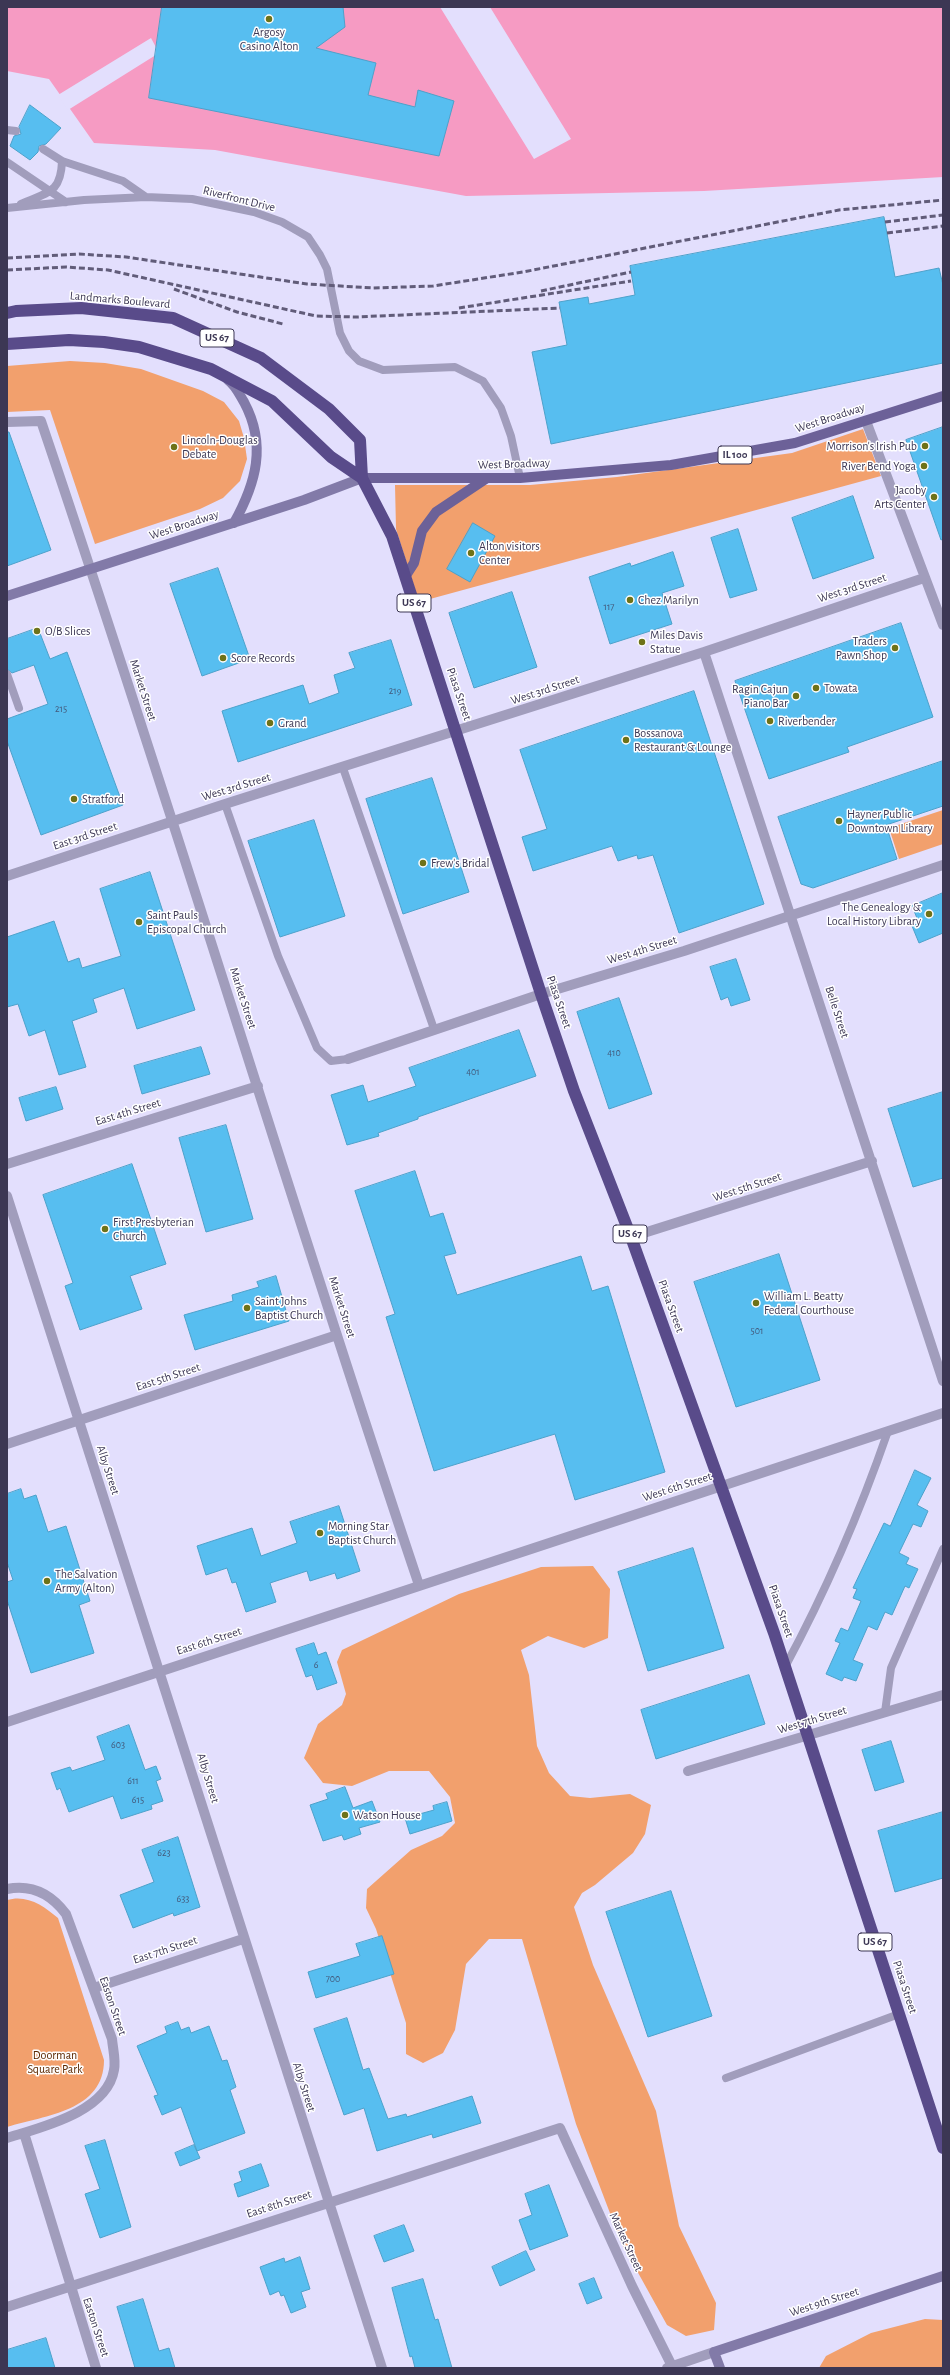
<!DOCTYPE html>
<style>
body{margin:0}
#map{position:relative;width:950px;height:2375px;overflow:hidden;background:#e3dffd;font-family:"Alegreya Sans",sans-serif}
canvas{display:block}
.frame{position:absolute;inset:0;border:8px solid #3c3754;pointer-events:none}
</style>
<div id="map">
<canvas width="950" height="2375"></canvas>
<div class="frame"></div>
</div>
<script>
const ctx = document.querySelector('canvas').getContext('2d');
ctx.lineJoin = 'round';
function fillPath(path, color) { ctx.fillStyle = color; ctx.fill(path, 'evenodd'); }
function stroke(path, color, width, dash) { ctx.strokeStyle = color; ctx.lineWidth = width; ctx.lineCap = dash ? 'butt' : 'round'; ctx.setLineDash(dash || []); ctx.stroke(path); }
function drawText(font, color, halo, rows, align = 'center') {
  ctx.font = font + ' "Alegreya Sans",sans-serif'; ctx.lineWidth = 3; ctx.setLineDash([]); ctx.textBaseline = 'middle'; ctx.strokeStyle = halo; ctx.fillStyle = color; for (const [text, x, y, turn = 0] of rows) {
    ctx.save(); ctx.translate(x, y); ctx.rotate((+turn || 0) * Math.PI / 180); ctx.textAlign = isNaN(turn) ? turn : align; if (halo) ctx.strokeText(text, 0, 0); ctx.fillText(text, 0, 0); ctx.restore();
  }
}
fillPath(new Path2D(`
 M70,361L105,363L141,369L203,391L224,402L239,421L244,438L247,459L240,481L223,498L200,509L95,544L50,410L7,412V366Z
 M863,429L881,476L419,602L396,529L395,485H530L617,477L792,453Z
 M943,810V844L899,859L889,828Z
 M593,1566L610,1589L608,1638L584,1648L548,1636L521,1650L529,1675L537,1746L549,1773L570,1796L590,1798L630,1794L651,1805L645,1834L633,1853L595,1885L582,1893L574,1907L593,1965L656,2111L679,2226L716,2303L714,2330L686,2336L667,2325L621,2242L576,2124L522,1939H489L466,1964L455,2030L443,2053L423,2063L406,2054V2023L376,1929L366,1908L367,1889L411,1850L442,1836L455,1823L450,1797L429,1771H389L352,1786L323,1783L304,1758L318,1724L342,1705L346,1694L337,1662L342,1650L459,1594L541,1567Z
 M7,1900C27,1894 44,1906 58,1918L104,2060C104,2111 46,2115 7,2127Z
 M925,2319L943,2320V2368H819L826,2356L871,2333Z`), '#f2a06d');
fillPath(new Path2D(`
 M7,7H943V177L704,191L466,196L215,150L94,143L49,79L7,71Z`), '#f69bc3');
fillPath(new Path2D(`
 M440,7H490L571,139L534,159Z
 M151,38L159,53L68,110L58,95Z`), '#e3dffd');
const building = new Path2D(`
 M162,7H343L345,27L316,48L376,63L368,95L415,107L418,90L454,101L439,156L149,98Z
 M30,105L61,128L46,144L39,146L38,152L30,160L10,146L14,136L21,134L19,127Z
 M884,217L895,277L939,268L943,285V363L551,444L532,352L567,345L559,302L588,297L589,304L635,295L630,266Z
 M943,427V539L941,540L906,440Z
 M7,432H9L51,550L7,566Z
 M853,496L874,558L813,579L792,518Z
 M473,523L495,536L470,582L447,569Z
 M738,529L757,590L730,598L711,538Z
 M673,552L684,586L662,593L672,624L610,644L589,577L630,563L631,566Z
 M218,568L250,659L202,676L170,584Z
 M512,592L537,667L474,688L449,613Z
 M901,623L933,717L847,747L849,752L769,779L735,681Z
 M38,628L50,659L67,652L123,805L41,835L7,741V719L48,704L34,665L12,673L7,669V639Z
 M391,640L412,705L238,762L222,711L303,685L309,704L339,693L334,675L355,668L349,653Z
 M694,691L764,904L679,933L653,855L638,859L637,855L618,861L612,846L533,871L522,837L547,829L520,750Z
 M943,761V806L886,825L897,859L813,888L801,884L778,817Z
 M432,778L469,892L403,914L366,799Z
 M314,820L345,916L280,937L248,841Z
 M150,872L195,1010L137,1029L124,988L93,999L97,1012L72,1021L86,1067L59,1075L45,1030L29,1036L18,1004L7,1007V937L54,921L68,962L79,958L82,968L121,956L100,889Z
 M943,893V933L919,943L912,926L919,923L912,906Z
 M736,959L750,1000L731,1006L728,997L721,1000L710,967Z
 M619,998L652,1094L609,1109L577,1012Z
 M519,1030L536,1076L418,1117V1119L378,1133L379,1136L347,1145L331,1095L363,1085L368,1102L416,1086L409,1068Z
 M201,1047L210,1074L142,1094L134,1066Z
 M56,1087L63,1109L26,1121L19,1098Z
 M943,1092V1178L913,1187L888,1109Z
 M226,1125L253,1219L206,1232L179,1138Z
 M132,1164L166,1264L130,1276L142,1309L80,1330L65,1286L73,1283L43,1195Z
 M415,1171L430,1217L443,1213L456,1253L444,1256L457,1295L581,1256L592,1291L608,1286L665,1472L575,1500L555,1434L434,1471L386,1317L395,1314L355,1191Z
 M779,1254L820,1380L736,1407L694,1282Z
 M276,1276L289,1321L195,1350L184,1315L233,1301L232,1295L259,1287L257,1282Z
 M915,1470L931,1478L917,1505L928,1511L921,1527L913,1524L899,1553L909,1558L906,1564L918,1569L909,1588L905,1586L892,1615L885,1612L877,1630L868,1626L853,1660L863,1664L856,1681L844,1677L842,1681L826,1674L840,1643L835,1641L841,1628L848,1631L861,1601L853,1598L857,1589L853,1588L884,1523L890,1526Z
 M21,1489L24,1499L36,1495L48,1532L66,1526L90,1601L79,1605L94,1653L31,1673L7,1600V1582L13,1580L7,1562V1494Z
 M339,1506L360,1571L337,1579L335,1573L310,1581L307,1571L270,1583L276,1602L246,1612L236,1582L232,1583L227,1568L206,1575L197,1546L252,1528L261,1556L297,1543L290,1522Z
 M693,1548L724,1648L648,1671L618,1572Z
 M314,1643L318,1655L326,1652L337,1683L317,1690L312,1675L306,1677L296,1649Z
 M749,1675L765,1724L656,1759L641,1710Z
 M129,1725L145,1770L156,1766L161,1779L156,1781L163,1801L151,1805L152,1809L121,1819L113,1796L69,1812L60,1788L57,1790L51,1773L70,1767L72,1771L105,1760L97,1737Z
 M891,1741L904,1782L875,1791L862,1750Z
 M345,1787L353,1808L372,1801L380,1822L359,1828L361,1834L344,1840L342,1835L323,1841L310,1805L328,1799L326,1794Z
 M447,1802L452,1821L410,1834L405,1818L434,1810L433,1806Z
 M943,1812V1878L895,1892L878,1831Z
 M178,1837L200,1907L174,1916L173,1913L133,1928L120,1895L154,1882L142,1850Z
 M671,1891L712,2016L648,2037L606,1912Z
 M382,1936L394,1974L316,1998L308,1972L360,1956L356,1944Z
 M347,2018L363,2070L369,2068L388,2119L406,2114L407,2117L472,2096L481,2123L433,2138L432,2134L377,2151L364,2108L344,2115L314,2029Z
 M178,2022L181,2030L189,2027L191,2033L209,2026L222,2061L227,2060L236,2087L230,2090L245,2133L197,2151L181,2107L162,2115L154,2096L158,2095L137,2046L167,2033L165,2027Z
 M105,2140L131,2227L100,2238L85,2194L100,2189L85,2146Z
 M194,2145L200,2158L180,2166L175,2153Z
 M261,2164L269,2186L238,2197L234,2184L242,2181L239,2172Z
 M549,2185L568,2236L530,2250L519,2220L532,2215L525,2194Z
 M404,2225L414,2251L384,2262L374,2236Z
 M526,2251L535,2270L500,2286L492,2267Z
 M300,2257L310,2289L301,2292L306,2307L291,2313L284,2295L281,2296L279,2291L270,2295L260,2267L284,2258L285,2262Z
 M594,2278L602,2298L587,2304L579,2284Z
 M423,2279L435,2320L438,2319L452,2368H415L412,2356L410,2357L392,2288Z
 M143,2299L159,2351L169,2348L175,2368H135L117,2307Z
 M46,2338L55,2368H7V2350Z`);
fillPath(building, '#57bef0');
stroke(building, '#4da1ca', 1);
stroke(new Path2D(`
 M7,130L16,131
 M43,149L62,161L123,181L146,197
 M7,162L66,202
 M21,204C48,192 61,193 62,161
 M7,208L84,200L146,197L192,199L254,212L282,222L308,237L320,255L327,269L340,333L349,351L359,361L383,370L455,367L483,381L501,408L511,436L520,478
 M7,674L19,708
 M343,768L434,1029
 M225,804L278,956L317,1048L331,1061L348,1059
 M785,1667C826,1591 860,1512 888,1431
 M885,1712L891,1668L943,1549
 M726,2078L899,2014`), '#a19dbc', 8);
stroke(new Path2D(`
 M866,421L943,625
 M7,422L41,421C172,807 289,1198 419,1585
 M704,652L943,1381
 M7,876L225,804L704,652L924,578
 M348,1059L541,994L684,951L943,865
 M7,1164L258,1086
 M7,1196L382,2368
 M631,1237L872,1161
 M7,1444L337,1335
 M7,1722L943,1413
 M688,1771L943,1695
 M7,1889C32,1884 51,1894 66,1914L112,2039C113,2050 116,2060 114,2070C107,2112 42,2127 7,2138
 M94,1988L243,1939
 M24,2133L96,2368
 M7,2307L560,2128L632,2286L672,2366
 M667,2368L714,2352`), '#a19dbc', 10);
stroke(new Path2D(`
 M228,380C236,386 239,394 244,402C267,445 256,483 234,523
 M7,596L304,500L362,478
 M720,2368L714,2352L943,2276`), '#827aa8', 10);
stroke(new Path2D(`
 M362,478H520L671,465L795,443L943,396
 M405,577L414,563L422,531L436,512L487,478`), '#6c6198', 10);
stroke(new Path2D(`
 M7,313L16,311L81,308L173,318L261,358L329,409L360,440L362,478L392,536L541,994L574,1091L631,1237L774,1633L943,2148
 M7,344L69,340L104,342L139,347L211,369L272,401L331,457L362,478`), '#594b8a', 12);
stroke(new Path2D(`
 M885,222L943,215
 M887,233L943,226
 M7,258L79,254L126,257L307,284L373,288L433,286L523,272L839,210L943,200
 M7,270L66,267L108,270L316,316L356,317L560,308
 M174,289L237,312L283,324
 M541,291L631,272
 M459,308L631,281`), '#615c79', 3, [6, 3]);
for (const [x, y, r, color] of [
 [269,19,4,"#6e7218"],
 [925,446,4,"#6e7218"],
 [174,447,4,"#6e7218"],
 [924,466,4,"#6e7218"],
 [934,497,4,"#6e7218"],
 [471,553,4,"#6e7218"],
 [630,600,4,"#6e7218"],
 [37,631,4,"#6e7218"],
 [642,642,4,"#6e7218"],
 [895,648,4,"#6e7218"],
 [223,658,4,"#6e7218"],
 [816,688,4,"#6e7218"],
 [796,696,4,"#6e7218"],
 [770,721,4,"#6e7218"],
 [270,723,4,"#6e7218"],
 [626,740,4,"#6e7218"],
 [74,799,4,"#6e7218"],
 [839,821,4,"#6e7218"],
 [423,863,4,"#6e7218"],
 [929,914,4,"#6e7218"],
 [139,922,4,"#6e7218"],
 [105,1229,4,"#6e7218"],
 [756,1303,4,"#6e7218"],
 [247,1308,4,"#6e7218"],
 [320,1533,4,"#6e7218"],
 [47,1581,4,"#6e7218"],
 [345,1815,4,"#6e7218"]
]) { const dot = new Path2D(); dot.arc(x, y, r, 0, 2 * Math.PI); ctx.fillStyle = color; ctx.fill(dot); stroke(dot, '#fff', 1.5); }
drawText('10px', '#43597b', null, [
 ["117",609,607],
 ["219",395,691],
 ["215",61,709],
 ["410",614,1053],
 ["401",473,1072],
 ["501",757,1331],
 ["6",316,1665],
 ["603",118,1745],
 ["611",133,1781],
 ["615",138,1800],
 ["623",164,1853],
 ["633",183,1899],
 ["700",333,1979]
]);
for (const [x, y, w] of [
 [217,338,34],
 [735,455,34],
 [414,603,34],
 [630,1234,34],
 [875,1942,34]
]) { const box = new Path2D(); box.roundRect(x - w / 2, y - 9, w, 18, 3); ctx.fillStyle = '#fff'; ctx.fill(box); stroke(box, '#3c3754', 1); }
drawText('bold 11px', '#3c3754', null, [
 ["US 67",217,338],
 ["IL 100",735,455],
 ["US 67",414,603],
 ["US 67",630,1234],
 ["US 67",875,1942]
]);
drawText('12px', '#3c3754', '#fff', [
 ["Argosy",269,32,"center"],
 ["Casino Alton",269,46,"center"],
 ["Lincoln-Douglas",182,440],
 ["Debate",182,454],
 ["Morrison's Irish Pub",917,446,"right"],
 ["River Bend Yoga",916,466,"right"],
 ["Jacoby",926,490,"right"],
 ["Arts Center",926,504,"right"],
 ["Alton visitors",479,546],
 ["Center",479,560],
 ["Chez Marilyn",638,600],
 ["O/B Slices",45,631],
 ["Miles Davis",650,635],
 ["Statue",650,649],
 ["Traders",887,641,"right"],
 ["Pawn Shop",887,655,"right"],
 ["Score Records",231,658],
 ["Towata",824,688],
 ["Ragin Cajun",788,689,"right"],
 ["Piano Bar",788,703,"right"],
 ["Riverbender",778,721],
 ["Grand",278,723],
 ["Bossanova",634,733],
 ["Restaurant & Lounge",634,747],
 ["Stratford",82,799],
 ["Hayner Public",847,814],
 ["Downtown Library",847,828],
 ["Frew's Bridal",431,863],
 ["The Genealogy &",921,907,"right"],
 ["Local History Library",921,921,"right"],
 ["Saint Pauls",147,915],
 ["Episcopal Church",147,929],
 ["First Presbyterian",113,1222],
 ["Church",113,1236],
 ["William L. Beatty",764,1296],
 ["Federal Courthouse",764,1310],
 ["Saint Johns",255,1301],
 ["Baptist Church",255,1315],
 ["Morning Star",328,1526],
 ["Baptist Church",328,1540],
 ["The Salvation",55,1574],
 ["Army (Alton)",55,1588],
 ["Watson House",353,1815]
], 'left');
drawText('12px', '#3c3754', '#fff', [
 ["Riverfront Drive",239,199,14],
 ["Landmarks Boulevard",120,300,5],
 ["West Broadway",830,418,-18],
 ["West Broadway",514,464,-2],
 ["West Broadway",184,525,-18],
 ["West 3rd Street",852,588,-18],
 ["Market Street",143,690,72],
 ["West 3rd Street",545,690,-18],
 ["Piasa Street",459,694,71],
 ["West 3rd Street",236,787,-17],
 ["East 3rd Street",85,836,-18],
 ["West 4th Street",642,950,-17],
 ["Market Street",243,998,72],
 ["Piasa Street",559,1002,71],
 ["Belle Street",837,1012,72],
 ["East 4th Street",128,1112,-17],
 ["West 5th Street",747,1187,-18],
 ["Piasa Street",671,1306,70],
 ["Market Street",342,1307,72],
 ["East 5th Street",168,1377,-18],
 ["Alby Street",108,1470,72],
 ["West 6th Street",677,1487,-18],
 ["Piasa Street",781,1611,71],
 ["East 6th Street",209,1641,-18],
 ["West 7th Street",812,1720,-17],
 ["Alby Street",208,1778,73],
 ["East 7th Street",165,1950,-18],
 ["Piasa Street",905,1987,72],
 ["Easton Street",113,2006,71],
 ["Alby Street",304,2087,72],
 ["East 8th Street",279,2204,-18],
 ["Market Street",626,2242,65],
 ["West 9th Street",824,2302,-18],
 ["Easton Street",96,2327,72]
]);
drawText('12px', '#5b2800', '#fff', [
 ["Doorman",55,2055],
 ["Square Park",55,2069]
]);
</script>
